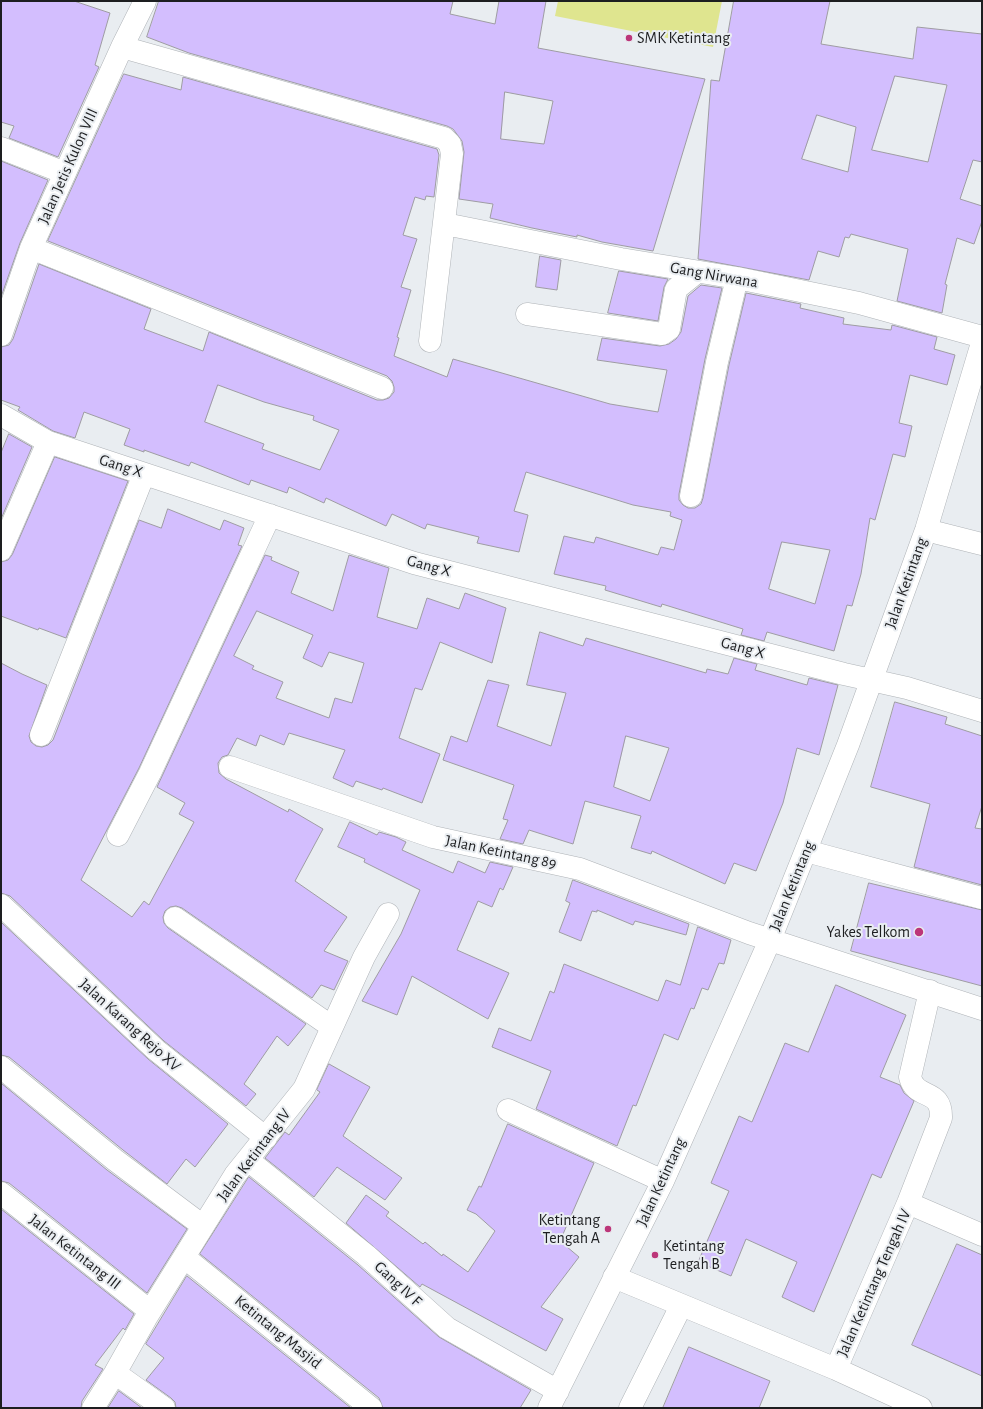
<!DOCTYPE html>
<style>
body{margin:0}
#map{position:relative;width:983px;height:1409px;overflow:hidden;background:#e9edf1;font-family:"Alegreya Sans",sans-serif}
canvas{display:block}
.frame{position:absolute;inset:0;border:2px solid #1d1e20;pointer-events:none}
</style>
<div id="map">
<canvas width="983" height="1409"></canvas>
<div class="frame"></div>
</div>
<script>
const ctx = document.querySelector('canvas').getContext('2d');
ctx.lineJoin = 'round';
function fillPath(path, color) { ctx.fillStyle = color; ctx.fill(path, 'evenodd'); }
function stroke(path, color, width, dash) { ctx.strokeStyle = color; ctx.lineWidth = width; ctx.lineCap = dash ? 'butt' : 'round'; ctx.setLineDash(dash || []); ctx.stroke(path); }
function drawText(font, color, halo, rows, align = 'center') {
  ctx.font = font + ' "Alegreya Sans",sans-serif'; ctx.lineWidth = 4; ctx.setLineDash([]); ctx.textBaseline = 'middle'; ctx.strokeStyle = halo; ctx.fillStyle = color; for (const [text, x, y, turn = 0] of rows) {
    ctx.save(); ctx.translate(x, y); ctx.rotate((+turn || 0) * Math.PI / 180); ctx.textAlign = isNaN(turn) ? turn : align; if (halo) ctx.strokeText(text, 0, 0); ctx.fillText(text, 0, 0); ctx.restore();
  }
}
fillPath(new Path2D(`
 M558,1H722L713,47L555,16Z`), '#dfe58f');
const building = new Path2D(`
 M1,1H74L110,13L95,65L99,67L58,157L9,138L14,126L1,122Z
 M159,1H453L450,14L495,24L499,1H546L538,48L705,79L653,251L602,242L577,235V237L532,228L490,218L493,204L459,199L464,152L462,141L453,129L447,126L189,53L147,37ZM505,92L553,101L544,144L501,139Z
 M734,1H830L821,44L913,59L917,27L982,34V162L973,160L960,199L982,206V221L974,244L957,238L945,284L947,285L942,313L897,301L908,249L851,234L849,238L845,237L839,257L818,251L809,280L698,259L711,80L719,81ZM895,76L947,85L928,162L872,150ZM817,115L856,127L848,172L802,159Z
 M124,74L181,90L183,77L437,149L439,155L434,197L426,196L425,200L415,197L403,235L417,239L401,287L411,290L397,337L399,338L394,356L447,377L453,359L610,404L658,412L667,370L597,360L602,338L660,346L669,344L676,339L681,332L688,296L701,285L722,288L705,359L679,494V500L683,505L688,508H695L701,504L703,498L729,365L746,293L801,304L800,308L844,318L843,324L891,330L892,325L937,337L934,349L955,355L947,385L910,375L899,423L912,426L905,457L893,454L875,520L870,518L861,574L852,606L847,605L834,651L767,632L764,641L741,635L743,629L662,604L661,607L605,590L606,586L554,574L564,536L594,543L596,537L658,555L661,547L674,550L682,520L670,516L671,512L633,505L526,472L514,511L528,515L519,552L477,543L479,537L427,524L425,529L392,514L386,526L326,498L324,503L289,487L287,493L251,480L249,485L191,462L189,466L144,450V452L124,445L130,429L84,412L75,438L53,431L18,410L20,407L1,400V347L9,345L13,339L39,264L151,309L144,329L203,351L209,332L377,400H383L389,398L394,392V387L392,381L387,376L48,241ZM218,385L264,402L314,416L313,420L339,430L320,470L262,449L264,444L205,422ZM782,542L830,550L815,604L769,589Z
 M1,161L48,180L20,243L1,297Z
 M540,256L561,260L557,290L536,287Z
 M619,271L668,279L664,287L658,321L608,313Z
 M9,434L32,447L1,519V453Z
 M55,457L128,481L66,638L39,628L38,630L1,616V562L8,560L12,555Z
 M168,509L220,530L224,520L244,528L238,545L242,546L139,768L81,880L132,917L144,901L149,905L194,822L179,814L185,803L157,787L265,555L272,557L271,560L299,572L291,593L333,611L349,555L389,568L377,617L417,629L427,598L459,609L465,593L506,608L492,663L440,642L422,690L415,688L399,738L440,754L422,803L383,788L382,790L356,781L353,787L333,778L345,750L289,733L284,745L260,735L256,746L237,738L228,755L222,757L218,763L219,773L226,779L288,812L289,809L323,829L295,881L347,917L324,951L348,961L334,990L321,985L312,998L182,908L176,906L170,907L165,911L163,917L164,923L168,928L306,1024L288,1046L277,1036L244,1084L256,1094L246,1106L164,1041L10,896L1,893V663L22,674L47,685L29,736L31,742L36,746L42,747L48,745L53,740L139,520L161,528ZM257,611L313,635L303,658L322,667L329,652L364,663L352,703L335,698L329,718L276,698L283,682L252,669L254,666L234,656Z
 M540,632L583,646L586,638L706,673L707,669L728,674L734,658L757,664L755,670L807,685L809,678L838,685L819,755L797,748L783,803L756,871L734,863L725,884L652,851L651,854L631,848L641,816L585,801L573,844L529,830L523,844L500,839L508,820L503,819L514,785L443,760L451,736L467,742L488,680L509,685L497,726L551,746L566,693L527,685ZM626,736L669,748L650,801L614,787Z
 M895,702L947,717L945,724L982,736V806L975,828L982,829V885L914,867L930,804L871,787Z
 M350,822L377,835L379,832L396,837L406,842L402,850L453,873L458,861L485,873L490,862L513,867L503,890L500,888L492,907L478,901L457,950L509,973L488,1019L412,976L397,1015L362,1001L401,934L420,890L364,862L365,859L338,847Z
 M573,880L689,924L686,935L635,921L633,925L597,910V912L592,911L581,941L559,932L570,903L566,901Z
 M869,883L982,910V986L851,951Z
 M1,922L148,1059L228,1124L195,1167L186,1159L167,1184L123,1150L9,1057L1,1055Z
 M698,927L731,940L724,964L719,963L708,990L702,988L694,1009L691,1008L678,1040L664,1034L636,1106L633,1105L617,1146L536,1109L551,1071L492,1047L499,1028L531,1041L550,991L554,993L564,964L658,1001L666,980L680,985Z
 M836,985L906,1015L880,1077L900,1085L904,1093L914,1101L881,1178L872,1174L814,1312L782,1297L797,1262L746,1239L731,1276L698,1262L729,1191L711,1183L739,1116L752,1122L785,1043L808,1052Z
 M329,1064L370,1087L343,1136L402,1178L385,1200L337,1167L314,1197L265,1158L285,1132L289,1135L320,1092L317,1090Z
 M1,1083L107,1170L187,1229L147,1293L9,1183L1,1181Z
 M508,1124L594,1163L560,1241L579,1257L541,1307L563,1319L546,1351L422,1284L420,1287L346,1223L366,1195L389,1212L386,1216L423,1244L425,1242L442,1256L443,1254L468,1272L495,1231L476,1214L467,1210L479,1186L481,1187Z
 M249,1177L358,1265L439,1337L531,1390L520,1408H383L379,1398L200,1254Z
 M1,1209L134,1314L125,1330L123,1328L95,1365L103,1369L82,1401L81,1408H1Z
 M957,1244L982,1255V1376L912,1345Z
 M187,1276L351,1408H176L175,1402L171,1398L146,1380L164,1358L146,1344Z
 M689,1347L770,1381L759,1408H663Z
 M119,1391L142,1408H108Z`);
fillPath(building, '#d3befe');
stroke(building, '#9e9ca2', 1);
const minor = new Path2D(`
 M122,47L444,138L450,144L452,154L430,341
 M1,148L65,173
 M445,224L621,259L737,278L859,303L982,337
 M31,248L382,388
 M527,314L662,334L669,329L676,289L697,272
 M1,335L31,248L122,47L145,1
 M1,415L48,442L414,563L844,674L907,688L982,711
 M691,496L717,362L737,278
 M926,530L982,544
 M1,550L48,442
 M41,735L144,474
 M230,767L433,837L580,869L749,933L982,1009
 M118,835L150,773L270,515
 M806,851L982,898
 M1,905L156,1050L266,1138
 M175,918L332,1027
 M1,1067L115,1160L203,1226
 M508,1110L663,1181
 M248,1160L366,1255L447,1328L558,1391
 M1,1193L150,1311
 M908,1203L982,1235
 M184,1257L371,1408
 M614,1277L836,1369L921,1408
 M836,1369L908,1203L941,1118C942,1087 916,1101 910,1077L930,991
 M115,1373L164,1408
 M93,1408L115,1373L146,1318L235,1175L304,1089L364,957L388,914
 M549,1408L663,1181L770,940L848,745L926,530L982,343
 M630,1408L681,1306`);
stroke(minor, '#afb3b7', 23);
stroke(minor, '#fff', 22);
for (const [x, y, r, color] of [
 [629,38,4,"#bc3679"],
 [919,932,5,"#bc3679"],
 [608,1229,4,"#bc3679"],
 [655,1255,4,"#bc3679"]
]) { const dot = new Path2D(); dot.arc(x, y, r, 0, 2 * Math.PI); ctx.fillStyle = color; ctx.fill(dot); stroke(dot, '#e9edf1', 1.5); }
drawText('16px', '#1d1e20', '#e9edf1', [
 ["SMK Ketintang",637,38],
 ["Yakes Telkom",910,932,"right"],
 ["Ketintang",600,1220,"right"],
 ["Tengah A",600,1238,"right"],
 ["Ketintang",663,1246],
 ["Tengah B",663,1264]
], 'left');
drawText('16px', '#1d1e20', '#e9edf1', [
 ["Jalan Jetis Kulon VIII",68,166,-66],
 ["Gang Nirwana",714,275,10],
 ["Gang X",121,466,18],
 ["Gang X",429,566,15],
 ["Jalan Ketintang",906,583,-70],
 ["Gang X",743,648,15],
 ["Jalan Ketintang 89",501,852,12],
 ["Jalan Ketintang",792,886,-68],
 ["Jalan Karang Rejo XV",130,1025,42],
 ["Jalan Ketintang IV",254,1155,-53],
 ["Jalan Ketintang",661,1182,-65],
 ["Jalan Ketintang III",75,1252,38],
 ["Jalan Ketintang Tengah IV",874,1283,-66],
 ["Gang IV F",398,1284,43],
 ["Ketintang Masjid",278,1332,39]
]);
</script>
